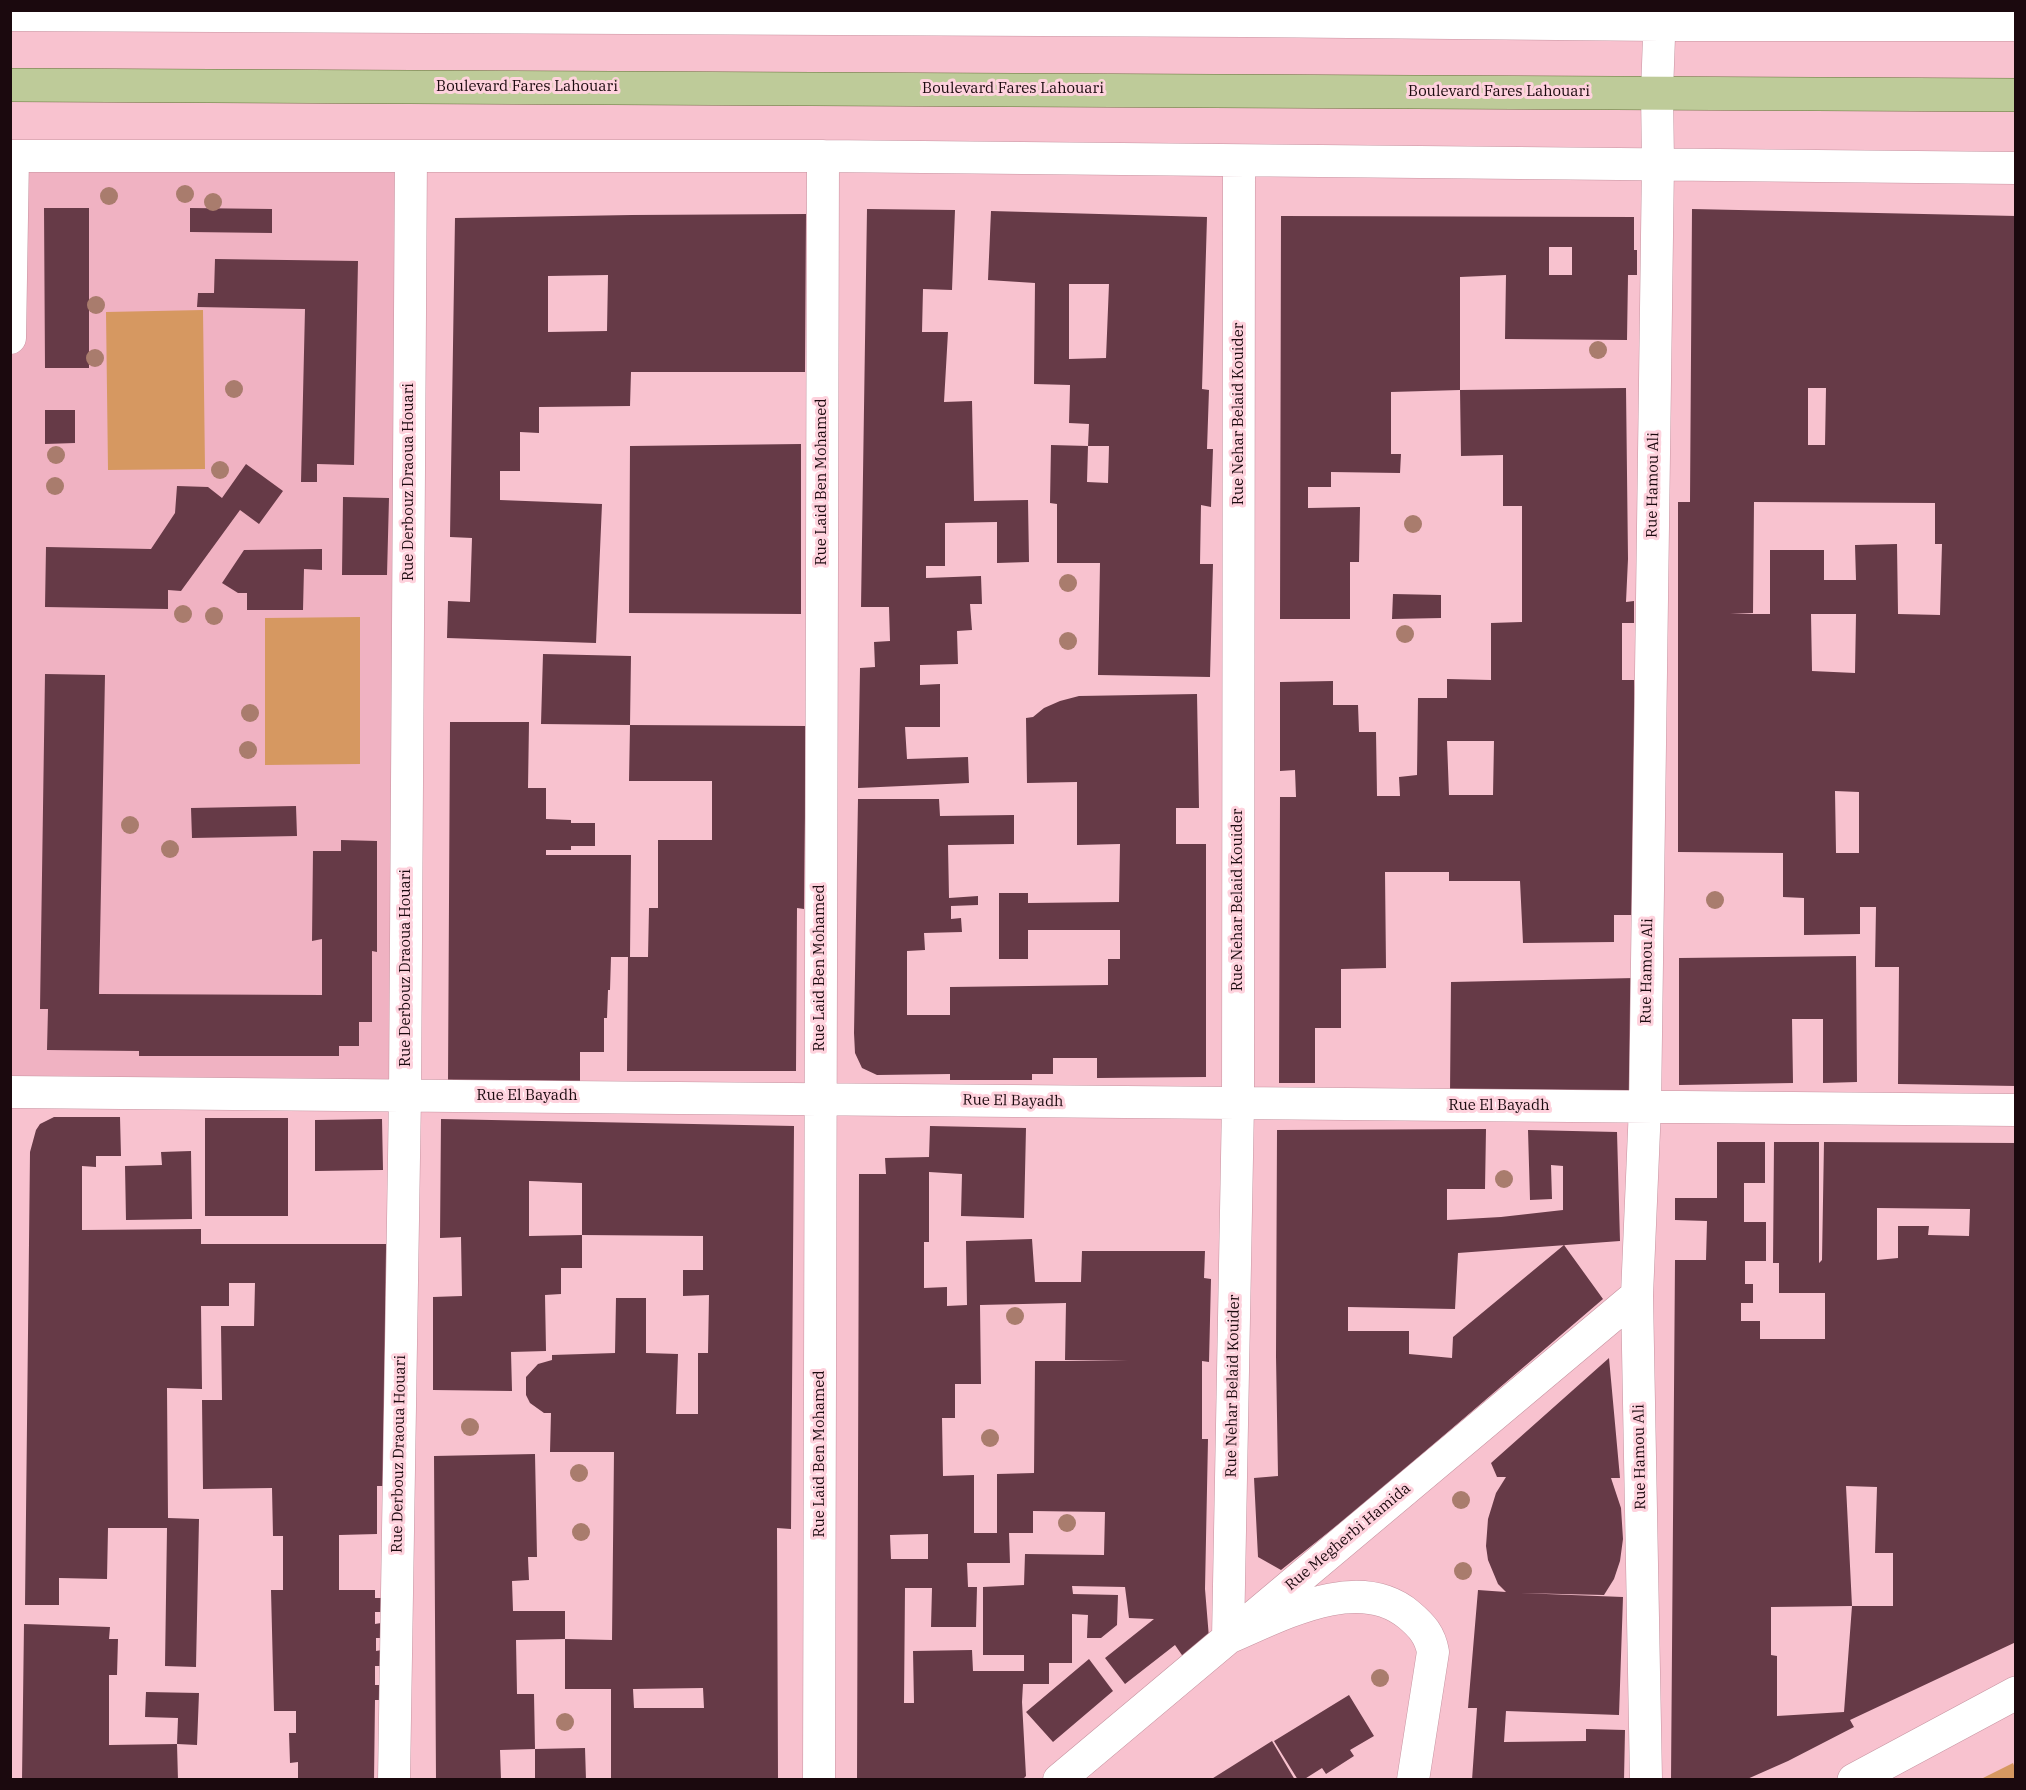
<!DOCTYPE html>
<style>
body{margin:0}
#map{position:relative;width:2026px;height:1790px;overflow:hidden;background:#f8c2cf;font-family:"IBM Plex Serif",serif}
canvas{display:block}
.frame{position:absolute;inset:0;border:12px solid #1b090e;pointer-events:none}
</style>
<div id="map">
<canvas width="2026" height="1790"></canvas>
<div class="frame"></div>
</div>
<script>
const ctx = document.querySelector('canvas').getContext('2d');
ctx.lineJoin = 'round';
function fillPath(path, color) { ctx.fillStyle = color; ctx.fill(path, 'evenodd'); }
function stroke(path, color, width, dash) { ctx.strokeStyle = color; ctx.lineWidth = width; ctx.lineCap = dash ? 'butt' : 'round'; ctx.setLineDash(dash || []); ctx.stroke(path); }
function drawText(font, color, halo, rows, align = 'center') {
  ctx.font = font + ' "IBM Plex Serif",serif'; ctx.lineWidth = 6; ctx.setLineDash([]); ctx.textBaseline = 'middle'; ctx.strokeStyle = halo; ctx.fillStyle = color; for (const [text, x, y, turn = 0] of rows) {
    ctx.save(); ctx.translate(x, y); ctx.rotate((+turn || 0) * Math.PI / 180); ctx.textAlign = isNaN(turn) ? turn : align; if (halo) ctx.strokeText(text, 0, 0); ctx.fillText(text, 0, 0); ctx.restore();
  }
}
fillPath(new Path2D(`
 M13,156H411L405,1095L11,1092L10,338Z`), '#f0b2c2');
fillPath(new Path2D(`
 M203,310L205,469L108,470L106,312Z
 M360,617V764L265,765V618Z
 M2013,1763L2015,1768V1779H1981Z`), '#d69861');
fillPath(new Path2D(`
 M44,208H89V368H45Z
 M190,208L272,209V233L190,232Z
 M867,209L955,210L952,290L923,289L922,332H948L944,402L972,401L974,501L1028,500L1029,562L997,563V522L945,523V566H926V578L981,576L982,604H970L972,630L957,631L958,664L920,665V685L940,684V727H905L907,759L968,757L969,783L858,788L860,668L875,667L874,642L890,641L889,607H861Z
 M1692,209L2016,216V1086L1898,1084L1899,967H1875L1876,907H1860V934L1804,935V898L1783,897V853L1678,852V502H1690ZM1808,388H1826L1825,445H1808ZM1754,502L1935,503V544H1942L1940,615L1898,614L1897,544L1855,545L1856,580H1824V550H1770V614H1730L1753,613ZM1811,614H1856L1855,673L1812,671ZM1835,791L1859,792V853H1836Z
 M991,211L1207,217L1202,389L1209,390L1207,449H1213L1211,507L1201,505L1200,564H1213L1210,677L1098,675L1100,563H1057V504L1050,503L1051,445L1088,446L1089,424L1069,423L1070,385L1034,384L1035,283L988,280ZM1069,284H1109L1106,358L1069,359ZM1088,446H1109L1108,483L1087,482Z
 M806,214L805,372H631L630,406L539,407V433L520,432V471H500V500L602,504L596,643L447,638L448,601L470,602L472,538L450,537L455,218L632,215ZM608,275L607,331L548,332V276Z
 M1281,216L1634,217V250H1637V275H1628L1627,340L1505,339L1506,275L1460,277V390L1391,392V454H1401L1400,473L1331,472V487H1308V508L1360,507L1359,562H1350V619H1280ZM1549,247H1572V275H1549Z
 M215,259L358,261L354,465L317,464V482H301L305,309L197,307L198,293H214Z
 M1626,388L1628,559L1626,602L1634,601V623H1622V680H1634L1636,743L1632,915H1614V942L1523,943L1520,881H1449V872H1385L1386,968L1341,969V1028H1315V1083H1279L1280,797H1296L1295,770L1280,771V682L1333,681V705H1358L1359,732H1376L1377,796H1400L1399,777L1417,775L1418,698H1447V679L1491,680V623L1522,622V506H1503V455L1461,456L1460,390ZM1447,741H1494L1493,795H1449Z
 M45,410H75V443L45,444Z
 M801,444V614L629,613L630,446Z
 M246,464L283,491L259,524L240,510L181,591L168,590V609L45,607L46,547L151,549L175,513L177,486L208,487L222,498Z
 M343,497L389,498L387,575H342Z
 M322,549V570L304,569L303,610H247V593H238L222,583L244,550Z
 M1393,594L1441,595V618L1392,619Z
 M543,654L631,656L630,725L806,726L804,909L797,908L796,1071H627L628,957H611L610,990H608L607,1018H604V1052H580V1085L448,1082L450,722H529L528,788H546V819L571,820V823H595V846H571V850H546V855H631L630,957H648L649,908H658V840H712V781H629L630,725L541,724Z
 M45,674L105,675L99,994L322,995V939L312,941L313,851H341V840L377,841V952L372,951V1022H359V1046H339V1056H139V1051L47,1050L48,1009H40Z
 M1197,694L1199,808H1176V844H1206V1077L1097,1078V1058H1053V1074H1032V1080H950V1074L877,1075L862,1068L855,1053L854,1033L858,799H939L940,816L1014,815V844L948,845L949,898L978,896V905L951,906V919L961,918L962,932L924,933L925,950L907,951V1015H950V987L1108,985V959H1120V930H1028V959H999V893H1028V903L1119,902L1120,844L1077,845V782L1027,783L1026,718L1033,717L1044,708L1060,701L1079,696Z
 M296,806L297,836L192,838L191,808Z
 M1856,956L1857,1082L1823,1083V1019H1792L1793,1083L1679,1085V958Z
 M1635,978L1634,1094L1450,1093L1451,982Z
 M54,1117H120L121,1156H96V1167L82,1166V1230L201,1229V1244H386L385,1486H377V1534L339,1535V1590H375V1598H381V1612H375V1624L381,1623V1638H376V1651L382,1650L383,1666H375V1685H382V1700H375L374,1780H298V1762L290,1763L289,1733H296V1711H274L271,1590H283V1536H273L272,1488L203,1489L202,1400H222L221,1326H254L255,1283H229V1306H201L202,1389L167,1388L168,1518L199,1519L196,1667L165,1666L167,1528H108L107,1579L59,1578V1605H25L30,1152L36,1130L40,1124Z
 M205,1118H288V1216H205Z
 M382,1119L383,1170L315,1171V1120Z
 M441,1119L794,1126L791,1529L777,1528L778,1780H611V1689H565V1639L612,1640L614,1452H550L551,1413H544L530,1403L526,1395V1377L538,1364L552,1360V1355L615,1353L616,1298H646V1353L678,1354L676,1414H698V1353H708L709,1295L683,1296V1270H703V1236L582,1235V1268H561V1294L545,1295L546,1351L511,1352L512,1391L433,1390V1297L462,1296L461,1237L440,1238ZM529,1181L582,1183V1235L529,1236ZM703,1688L704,1708H634L633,1689Z
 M930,1126L1026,1128L1024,1218L961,1216L962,1174L929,1172V1242H924V1288L947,1287V1306L967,1305L966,1241L1032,1239L1035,1282H1081L1082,1251H1205L1204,1278L1211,1279L1209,1362L1202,1361V1439H1208L1205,1589L1209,1638L1184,1658L1175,1645L1125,1684L1105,1658L1154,1619L1129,1618L1125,1587L1072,1586L1073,1594L1118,1595L1117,1625L1101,1638H1087L1088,1615L1072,1614V1663H1049V1684H1023L1022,1702L1026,1776L1022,1780H857L859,1174H886L885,1158L929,1157ZM1066,1303L1065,1360L1128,1361H1035L1034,1473L997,1474V1533H974V1475L943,1476L942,1418H955V1384H981L980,1305ZM1033,1511L1105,1512L1104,1555L1025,1554L1024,1585L983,1587V1655H1024V1671H973L972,1650L913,1651L914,1703H904L905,1588H932L931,1627H976L977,1587H968L967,1563H1010L1009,1533H1033ZM928,1534V1559H891L890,1535Z
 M1486,1129L1485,1189H1447V1220L1501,1217L1563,1210V1166L1551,1165L1552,1199L1530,1200L1528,1130L1617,1132L1620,1241L1458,1253L1455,1309L1348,1307V1331H1409V1354L1452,1358L1453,1337L1564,1245L1603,1299L1364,1504L1281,1570L1258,1557L1254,1478L1278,1476L1276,1356L1277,1130Z
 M1717,1142H1765V1183H1744V1222H1766V1261H1745V1284H1753V1303H1741V1321H1760V1339H1825V1293H1779V1263H1773L1774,1142H1819V1263L1822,1260L1824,1142L2016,1143V1642L1850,1720L1854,1727L1788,1761L1745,1780H1671L1675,1260H1706L1707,1221L1675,1220V1198H1717ZM1877,1208L1970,1209L1969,1236L1928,1235L1929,1226H1898V1258L1877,1260ZM1846,1486L1877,1487L1875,1553H1893V1606H1852ZM1852,1606L1844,1712L1777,1716V1656L1771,1655V1607Z
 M191,1151L192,1219L126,1220L125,1166L162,1165L161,1152Z
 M1609,1358L1620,1478H1611L1621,1508L1623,1539L1620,1561L1614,1579L1604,1595L1520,1593L1623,1597L1619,1715L1506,1711L1504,1742L1586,1741V1729L1625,1730L1624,1780H1472L1477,1708H1468L1478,1590L1506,1592L1498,1584L1488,1560L1486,1546L1488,1519L1496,1493L1506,1477H1497L1491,1463Z
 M535,1454L537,1557H528L529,1580L512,1581L513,1611H565V1639L516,1640L517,1694H534L535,1749L500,1750L501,1780H436L434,1456Z
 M24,1624L110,1627L109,1639H118L117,1675H109V1745L177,1744L178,1780H22Z
 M1089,1659L1113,1691L1053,1742L1026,1712Z
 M146,1692L199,1693L197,1745L177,1744L178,1718L145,1717Z
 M1349,1695L1374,1736L1350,1750L1354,1756L1326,1774L1322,1768L1303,1780H1298L1274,1741Z
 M1272,1741L1295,1780H1210Z
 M585,1748L586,1780H535V1749Z`), '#663a47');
const street = new Path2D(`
 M10,15L1245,21L1660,25H2016
 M10,156H823L2016,168
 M1239,161L1238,1104L1228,1638C1280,1616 1358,1572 1409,1615C1422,1626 1430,1635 1433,1652L1413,1780
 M10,338L13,156
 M10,1092L2016,1110
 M394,1780L405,1095L411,156
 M819,1780L823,156
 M1059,1780L1637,1295
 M1646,1780L1637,1295L1645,1107L1658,163L1657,92L1660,10`);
const secondary = new Path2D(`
 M1854,1780L2016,1693`);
const primary = new Path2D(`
 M10,85L2016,95`);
stroke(street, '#c693a0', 33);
stroke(secondary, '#c693a0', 34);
stroke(primary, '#68713c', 34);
stroke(street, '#fff', 32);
stroke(secondary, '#fff', 33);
stroke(primary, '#becb99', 33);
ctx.fillStyle = '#a97c6d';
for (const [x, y] of [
 [185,194],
 [109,196],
 [213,202],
 [96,305],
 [1598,350],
 [95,358],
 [234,389],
 [56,455],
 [220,470],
 [55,486],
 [1413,524],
 [1068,583],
 [183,614],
 [214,616],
 [1405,634],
 [1068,641],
 [250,713],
 [248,750],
 [130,825],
 [170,849],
 [1715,900],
 [1504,1179],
 [1015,1316],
 [470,1427],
 [990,1438],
 [579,1473],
 [1461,1500],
 [1067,1523],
 [581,1532],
 [1463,1571],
 [1380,1678],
 [565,1722]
]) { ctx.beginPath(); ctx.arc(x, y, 9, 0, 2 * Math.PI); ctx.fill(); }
drawText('15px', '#1b090e', '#fed2dd', [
 ["Boulevard Fares Lahouari",527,87],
 ["Boulevard Fares Lahouari",1013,89],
 ["Boulevard Fares Lahouari",1499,92],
 ["Rue Nehar Belaid Kouider",1239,414,-90],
 ["Rue Derbouz Draoua Houari",409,482,-90],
 ["Rue Laid Ben Mohamed",822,482,-90],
 ["Rue Hamou Ali",1653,485,-89],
 ["Rue Nehar Belaid Kouider",1238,900,-90],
 ["Rue Derbouz Draoua Houari",406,968,-90],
 ["Rue Laid Ben Mohamed",820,968,-90],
 ["Rue Hamou Ali",1647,971,-89],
 ["Rue El Bayadh",527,1096],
 ["Rue El Bayadh",1013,1101,1],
 ["Rue El Bayadh",1499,1106],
 ["Rue Nehar Belaid Kouider",1233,1386,-89],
 ["Rue Derbouz Draoua Houari",399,1454,-89],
 ["Rue Laid Ben Mohamed",820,1454,-90],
 ["Rue Hamou Ali",1640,1457,-91],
 ["Rue Megherbi Hamida",1348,1537,-40]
]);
</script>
